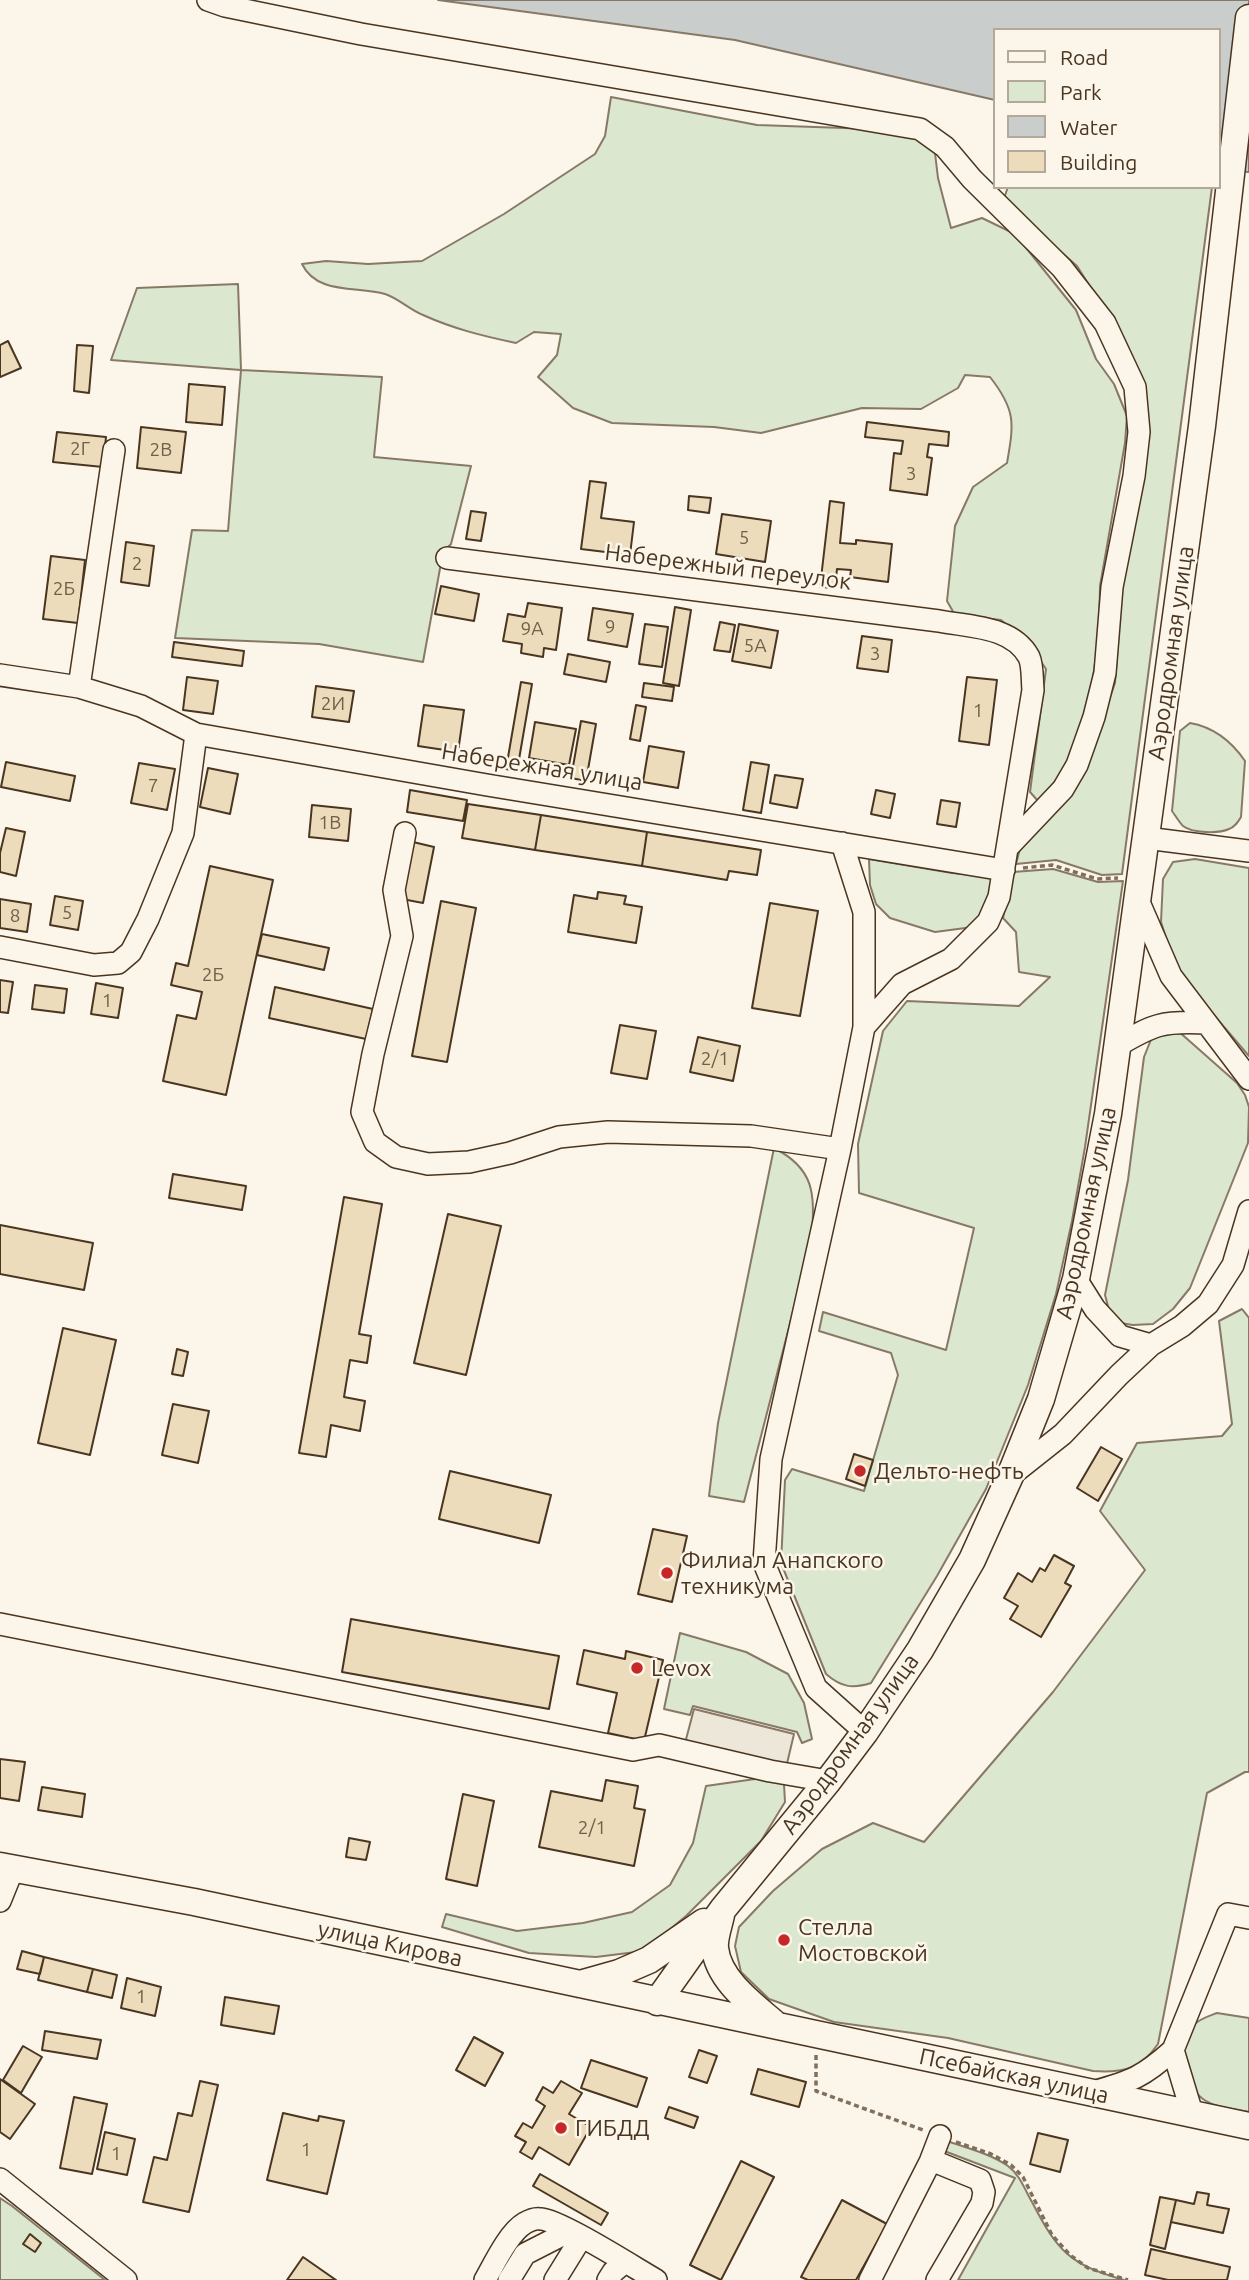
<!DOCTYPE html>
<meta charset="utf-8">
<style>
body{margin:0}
#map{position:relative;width:1249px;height:2280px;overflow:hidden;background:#fbf6e9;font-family:Ubuntu,sans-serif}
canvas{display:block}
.legend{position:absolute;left:993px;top:28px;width:228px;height:161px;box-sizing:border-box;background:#fbf6e9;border:2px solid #b4a999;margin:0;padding:9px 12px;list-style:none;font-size:21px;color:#4a3520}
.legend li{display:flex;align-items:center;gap:14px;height:35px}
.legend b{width:35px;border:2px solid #b4a999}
</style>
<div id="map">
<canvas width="1249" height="2280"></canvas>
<ul class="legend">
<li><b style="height:9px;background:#fbf6e9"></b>Road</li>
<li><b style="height:19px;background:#dce7d0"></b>Park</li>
<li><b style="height:19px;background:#c9cecd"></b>Water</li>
<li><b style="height:19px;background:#ecdcbc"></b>Building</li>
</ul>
</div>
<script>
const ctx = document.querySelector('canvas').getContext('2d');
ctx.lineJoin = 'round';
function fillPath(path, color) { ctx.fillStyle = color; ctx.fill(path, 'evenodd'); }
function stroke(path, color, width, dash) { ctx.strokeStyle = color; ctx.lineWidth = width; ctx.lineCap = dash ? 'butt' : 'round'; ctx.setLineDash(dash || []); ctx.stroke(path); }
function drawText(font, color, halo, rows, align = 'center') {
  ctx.font = font + ' Ubuntu,sans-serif'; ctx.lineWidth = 5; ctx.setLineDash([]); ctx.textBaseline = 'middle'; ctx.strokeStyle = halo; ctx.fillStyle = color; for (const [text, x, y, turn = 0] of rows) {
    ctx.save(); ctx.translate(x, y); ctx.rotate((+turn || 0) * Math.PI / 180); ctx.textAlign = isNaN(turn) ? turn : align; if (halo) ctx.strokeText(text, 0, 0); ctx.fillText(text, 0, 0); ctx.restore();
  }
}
const green = new Path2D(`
 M611,97L757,125L873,129L915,137L935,153L938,178L951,228L982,218L1015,234L1076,310L1096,359L1114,384L1127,416L1125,443L1100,586L1099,636L1088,712L1066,769L1038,801L1030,792L1046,669L1027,641L1001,620L955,615L947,601L955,526L973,487L1007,463C1014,423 1016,410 990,377L965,375L958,388L921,409L862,408L761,433L714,427L612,423L573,408L538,377L557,355L561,334L534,332L516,343C483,336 454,329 423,315C410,310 398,298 385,294C357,286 317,295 302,264L326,261L368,264L422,261L504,214L595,154L605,136Z
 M1008,187H1212L1122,874L1102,875L1056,860L1016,864L1022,841L1087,763L1115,683L1122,589L1145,442L1109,316L1077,266L1003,201Z
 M238,284L241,370L382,377L374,457L471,466L451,544L443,552L423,662L319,644L175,638L192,530L228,531L241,370L111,360L137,288Z
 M1190,723C1213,727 1232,742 1245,761L1241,817C1238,822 1235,827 1229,829C1218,834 1192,833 1183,826C1179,822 1175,815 1172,811L1180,731Z
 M869,859L952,873L987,876L999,880L995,897L973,927L935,932L890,918L876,904L870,885Z
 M1195,859L1249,868V1056L1177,972L1161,922L1163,879L1173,862Z
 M1053,869L1098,882L1123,881L1085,1147L1072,1221L1056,1294L1028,1385L986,1489L937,1576L871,1683C852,1689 841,1687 826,1674L781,1563L785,1480L792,1469L864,1491L898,1375L891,1353L819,1331L823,1312L946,1350L974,1228L859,1193L858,1144L883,1031L907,1001L1019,1006L1050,977L1019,972L1016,932L1003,918L1013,872Z
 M1177,1030L1237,1083L1245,1095L1249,1107L1248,1143L1190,1288L1173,1309L1153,1324L1133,1325L1120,1323L1109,1310L1105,1295L1128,1180L1144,1057L1152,1037Z
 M774,1148C817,1170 814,1196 812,1238L744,1502L709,1496L718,1423Z
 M1242,1309L1249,1318V1772H1245L1207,1793L1158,2044C1140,2070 1122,2073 1093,2071L948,2038L834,2022L769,1999L741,1972L735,1946L739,1927L773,1891L822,1849L873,1823L924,1842L1053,1692L1145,1570L1100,1511L1137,1443L1222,1436L1232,1424L1219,1321Z
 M680,1633L746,1652L788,1674L804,1703L812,1739L802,1743L797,1732L693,1706L690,1715L664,1709Z
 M769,1777L784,1784L785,1802L761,1841L686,1916L644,1951L596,1957L529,1953L442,1927L446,1914L517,1931L583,1923L632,1912L670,1885L693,1843L706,1786Z
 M1217,2013L1249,2018V2112C1236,2109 1217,2108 1206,2101C1183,2088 1177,2045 1193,2026C1198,2019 1209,2016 1217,2013Z
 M947,2141C967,2148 991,2154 1008,2166C1020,2175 1025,2190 1032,2202C1058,2252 1069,2264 1124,2280H958L1015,2178L939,2149Z
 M0,2198L12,2206L105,2280H0Z`);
fillPath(green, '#dce7d0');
stroke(green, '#887966', 2);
const parking = new Path2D(`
 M694,1709L794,1734L785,1772L684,1747Z`);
fillPath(parking, '#ede7d9');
stroke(parking, '#887966', 2);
const water = new Path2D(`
 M438,0H1249V172L1219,170V30H995V100L735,40Z`);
fillPath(water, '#c9cecd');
stroke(water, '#887966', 2);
const building = new Path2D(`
 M8,341L21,368L0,377V345Z
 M77,345L93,346L89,393L74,391Z
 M189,384L225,387L222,425L186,422Z
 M867,422L949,432L948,446L929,444L927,457L932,458L927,495L890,490L894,453L901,454L903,441L865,437Z
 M141,427L186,432L181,473L137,468Z
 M57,432L106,437L103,467L53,462Z
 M590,481L606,483L601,518L634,522L630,555L581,549Z
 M689,496L711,498L709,513L688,510Z
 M830,501L844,503L840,543L856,544V540L892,544L888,582L850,577L851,570L837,569L835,588L820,587Z
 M471,511L486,513L481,541L466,539Z
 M722,514L771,521L765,562L716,554Z
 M126,542L154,546L149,586L121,582Z
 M51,556L85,560L78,623L43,619Z
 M441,586L479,594L474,621L435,614Z
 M528,603L562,608L556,650L544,648L543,657L521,653L522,644L503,641L508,614L525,617Z
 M675,607L691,610L679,686L663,683Z
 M593,608L633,614L627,647L588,640Z
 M720,622L735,625L730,652L714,650Z
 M645,624L668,627L662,667L639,664Z
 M739,624L778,631L771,668L732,661Z
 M862,636L892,640L888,672L857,668Z
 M174,642L244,651L242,666L172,657Z
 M568,654L610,662L606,682L564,674Z
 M187,677L218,681L213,714L183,710Z
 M967,677L997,680L989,745L959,741Z
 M521,682L532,684L517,771L506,769Z
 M644,683L674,687L672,701L642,697Z
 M316,686L354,691L349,722L312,717Z
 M424,705L464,710L458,752L418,746Z
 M636,705L646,707L640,741L630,739Z
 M581,721L596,724L586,781L571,778Z
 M535,722L576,729L569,765L529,758Z
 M649,746L684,752L678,788L643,782Z
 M6,762L75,776L70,801L1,787Z
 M751,762L769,765L761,813L743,810Z
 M139,763L175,769L167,810L131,803Z
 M208,768L238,774L230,814L200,807Z
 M775,775L803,779L797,808L770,803Z
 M410,790L467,800L463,821L407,812Z
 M876,790L895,794L890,818L871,814Z
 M941,800L960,803L956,827L937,824Z
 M468,804L541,815L535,850L462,838Z
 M312,805L351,809L348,841L309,837Z
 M541,815L647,832L642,866L535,850Z
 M6,828L25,832L16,876L0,872V853Z
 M647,832L761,850L757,875L729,871L727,880L642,866Z
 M413,842L434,847L423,903L402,899Z
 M210,866L273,880L226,1095L163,1081L177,1015L196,1019L202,992L171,985L176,963L188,966Z
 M598,892L626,896L624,904L642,907L636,943L568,932L574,895L597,899Z
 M55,896L83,901L78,930L50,925Z
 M0,899L31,904L27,932L0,928Z
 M441,901L476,908L447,1062L412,1056Z
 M770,903L818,911L800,1016L752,1008Z
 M262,934L329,948L324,970L257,955Z
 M0,980L13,982L8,1013L0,1012Z
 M96,983L123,988L118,1018L91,1014Z
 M35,985L67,989L64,1013L32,1009Z
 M275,987L373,1009L366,1039L269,1018Z
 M620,1025L656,1031L647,1079L611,1073Z
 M698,1037L740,1046L733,1081L690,1072Z
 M173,1174L246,1186L242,1210L169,1198Z
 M344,1197L382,1204L359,1334L371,1336L367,1363L350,1360L344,1397L365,1401L360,1431L331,1425L326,1457L299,1453Z
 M448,1214L501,1226L466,1375L414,1363Z
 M0,1225L93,1243L84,1290L0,1274Z
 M63,1328L116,1340L90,1455L38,1443Z
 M177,1349L188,1352L183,1376L172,1374Z
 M173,1404L209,1411L198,1463L162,1455Z
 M1101,1447L1122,1459L1098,1501L1077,1488Z
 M854,1454L873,1460L865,1486L846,1479Z
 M450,1471L551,1495L539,1543L439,1519Z
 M653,1529L687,1536L672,1602L638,1594Z
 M1054,1555L1074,1566L1065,1583L1071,1586L1041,1637L1010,1619L1018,1606L1004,1598L1018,1573L1032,1582L1040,1568L1045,1571Z
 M351,1619L559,1656L549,1709L342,1672Z
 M584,1650L625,1659L626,1651L663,1660L644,1741L608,1733L617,1693L577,1684Z
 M0,1759L25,1762L19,1801L0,1798Z
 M606,1780L638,1786L634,1808L645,1810L634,1866L539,1847L551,1791L602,1801Z
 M42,1787L85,1794L82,1817L38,1810Z
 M463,1794L494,1801L477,1886L446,1879Z
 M349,1838L370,1842L366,1860L346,1857Z
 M22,1951L44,1957L40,1974L17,1969Z
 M44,1957L93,1969L87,1992L38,1980Z
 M93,1969L117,1975L112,1998L87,1992Z
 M127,1978L161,1987L155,2016L121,2008Z
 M225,1997L279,2006L274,2034L221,2025Z
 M45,2031L101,2040L97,2059L42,2050Z
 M474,2037L503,2053L485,2086L456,2070Z
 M23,2046L42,2057L21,2093L3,2080Z
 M699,2050L717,2056L707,2083L689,2077Z
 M591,2060L647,2078L637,2107L581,2088Z
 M758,2069L806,2082L799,2107L751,2094Z
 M0,2079L35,2104L10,2139L0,2132Z
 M200,2081L218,2085L189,2212L143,2202L154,2157L167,2160L178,2113L192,2116Z
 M561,2081L582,2093L569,2114L591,2127L569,2165L539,2147L532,2159L520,2152L526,2142L515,2136L523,2123L532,2128L545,2106L536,2100L543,2087L553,2093Z
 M74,2097L107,2104L92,2174L60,2168Z
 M669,2107L698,2117L694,2128L665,2118Z
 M283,2113L318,2121L319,2116L344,2121L327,2194L267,2180Z
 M105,2132L135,2139L127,2175L97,2169Z
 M1038,2133L1068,2140L1060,2172L1030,2164Z
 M741,2161L774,2177L721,2280L690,2265Z
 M540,2174L608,2213L601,2225L533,2186Z
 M1197,2192L1209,2194L1207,2205L1229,2209L1223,2233L1171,2222L1176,2200L1194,2204Z
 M1160,2197L1176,2200L1165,2249L1150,2245Z
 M842,2200L887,2224L856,2280H808L801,2277Z
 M30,2234L41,2243L35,2252L23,2244Z
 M1151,2249L1230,2267L1227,2280H1168L1145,2275Z
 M303,2257L336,2280H287Z`);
fillPath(building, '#ecdcbc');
stroke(building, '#4a3520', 2);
const minor = new Path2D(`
 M208,0L225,6L361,34L920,129L945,147L972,179L1062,268L1105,323L1135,387L1139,432L1134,476L1112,587L1105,673L1094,717L1077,765L1063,789L1009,846
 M447,558L939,621C970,627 1012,626 1029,657C1033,666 1032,680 1033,690L999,897L988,922L951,959L902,984L864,1027L840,1149L771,1459L764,1563L816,1688L865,1732
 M0,675L79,687L141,706L196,734L487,785L1004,870
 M79,687L114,450
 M405,833L394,890L402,936L373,1054L362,1112L375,1142L396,1157L428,1164L469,1162L510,1153L559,1137L608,1132L751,1136L840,1149
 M1146,838L1249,851
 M842,843L864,912V1027
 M1138,900L1171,976L1249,1079
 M0,947L94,965L118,963L131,952L148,919L183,833L196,734
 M1117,1046C1154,1024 1162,1021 1206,1023
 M1076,1279L1095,1309L1120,1336L1151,1345
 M1010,1476L1063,1434L1119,1375L1151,1345L1182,1326L1208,1304L1233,1265L1249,1211
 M0,1624L633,1750L659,1745L770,1771L828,1781
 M0,1901L13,1869
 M1093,2092C1132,2081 1143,2077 1173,2050
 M1192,2113L1173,2050L1228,1914L1249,1918
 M931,2160L980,2180L984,2192L982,2203L937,2280
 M0,2179L126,2280
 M485,2280C494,2264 509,2232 525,2223C530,2220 536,2218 541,2219C560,2220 635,2268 656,2280
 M509,2280L525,2254L570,2231
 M555,2280L581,2238
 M608,2280L613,2272L625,2262
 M870,2280L930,2162L940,2136`);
const major = new Path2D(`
 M0,1866L194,1902L1249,2126
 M721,1915C719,1925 714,1938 715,1948C718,1980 753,2005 775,2024
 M580,1984L619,1973L649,1960L704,1922
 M657,2002L723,1909L828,1781L865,1732L920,1650L972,1560L1010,1476L1041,1399L1076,1279L1108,1114L1202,426L1249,18`);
stroke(minor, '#4a3520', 24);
stroke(major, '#4a3520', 29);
stroke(new Path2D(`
 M1023,868L1052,865L1097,879L1118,878
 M816,2055V2091L923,2130
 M956,2142L991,2154L1011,2165L1023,2177L1052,2235L1070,2255L1088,2268L1128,2280`), '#7f6f5c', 3.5, [5, 3.5]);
stroke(minor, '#fbf6e9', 21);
stroke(major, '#fbf6e9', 26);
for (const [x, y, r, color] of [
 [860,1471,7,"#c62828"],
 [667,1573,7,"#c62828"],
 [637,1668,7,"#c62828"],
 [784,1940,7,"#c62828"],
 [561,2128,7,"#c62828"]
]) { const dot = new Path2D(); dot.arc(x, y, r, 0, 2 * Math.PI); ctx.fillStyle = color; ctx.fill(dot); stroke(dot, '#fbf6e9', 2.5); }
drawText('19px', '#725f47', null, [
 ["2Г",80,449],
 ["2В",161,450],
 ["3",911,474],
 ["5",744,538],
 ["2",137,564],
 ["2Б",64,589],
 ["9",610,627],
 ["9А",532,629],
 ["5А",755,646],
 ["3",875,654],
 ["2И",333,704],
 ["1",978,711],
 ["7",153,786],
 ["1В",330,823],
 ["5",67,913],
 ["8",15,916],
 ["2Б",213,975],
 ["1",107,1001],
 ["2/1",715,1059],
 ["2/1",592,1828],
 ["1",141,1997],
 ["1",306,2150],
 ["1",116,2154]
]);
drawText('23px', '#4a3520', '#fbf6e9', [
 ["Набережный переулок",728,567,7],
 ["Аэродромная улица",1171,653,-82],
 ["Набережная улица",542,767,9],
 ["Аэродромная улица",1086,1213,-78],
 ["Аэродромная улица",850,1744,-54],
 ["улица Кирова",390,1944,12],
 ["Псебайская улица",1014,2076,12]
]);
drawText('23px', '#4a3520', '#fbf6e9', [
 ["Дельто-нефть",874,1471],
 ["Филиал Анапского",681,1560],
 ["техникума",681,1586],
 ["Levox",651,1668],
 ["Стелла",798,1927],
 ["Мостовской",798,1953],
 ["ГИБДД",575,2128]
], 'left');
</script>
